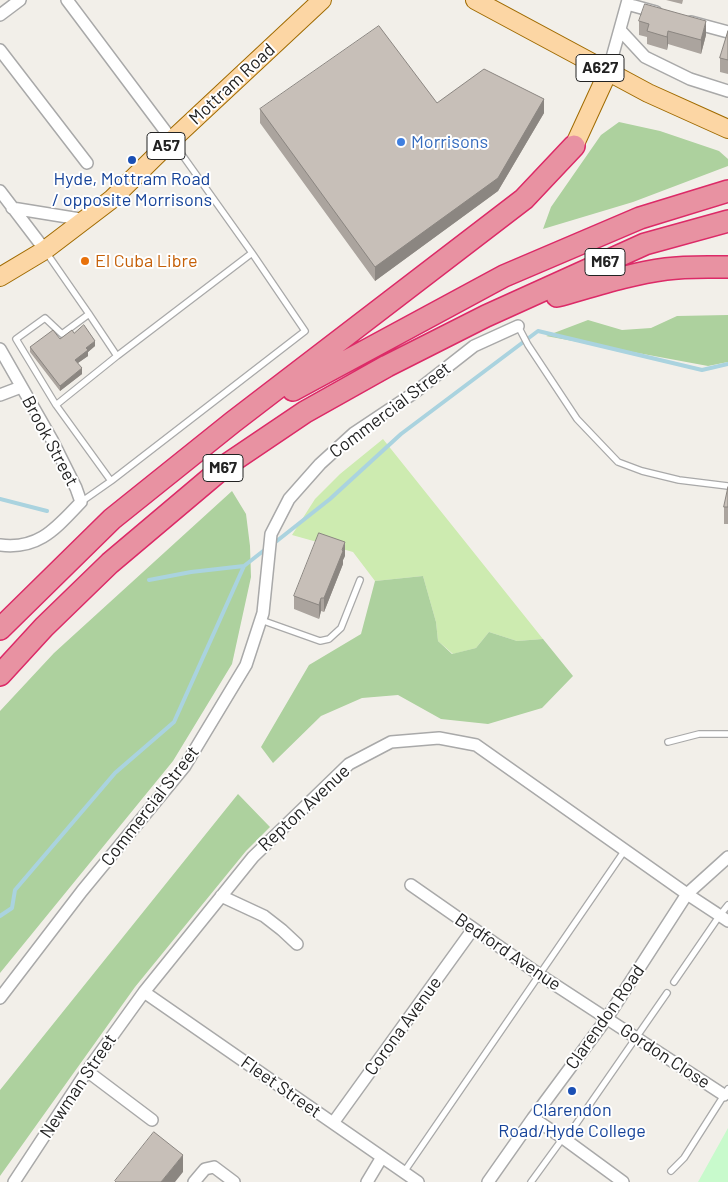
<!DOCTYPE html>
<style>
body{margin:0}
canvas{display:block;background:#f2efe9}
</style>
<canvas width="728" height="1182"></canvas>
<script>
const ctx = document.querySelector('canvas').getContext('2d');
ctx.lineJoin = 'round';
function fillPath(path, color) { ctx.fillStyle = color; ctx.fill(path, 'evenodd'); }
function stroke(path, color, width, dash) { ctx.strokeStyle = color; ctx.lineWidth = width; ctx.lineCap = dash ? 'butt' : 'round'; ctx.setLineDash(dash || []); ctx.stroke(path); }
function drawText(font, color, halo, rows, align = 'center') {
  ctx.font = font + ' Barlow,sans-serif'; ctx.lineWidth = 4; ctx.setLineDash([]); ctx.textBaseline = 'middle'; ctx.strokeStyle = halo; ctx.fillStyle = color; for (const [text, x, y, turn = 0] of rows) {
    ctx.save(); ctx.translate(x, y); ctx.rotate((+turn || 0) * Math.PI / 180); ctx.textAlign = isNaN(turn) ? turn : align; if (halo) ctx.strokeText(text, 0, 0); ctx.fillText(text, 0, 0); ctx.restore();
  }
}
fillPath(new Path2D(`
 M383,439L543,639L517,641L489,632L476,648L453,654L438,641L436,622L423,576L375,581L353,552L292,535L315,499L340,474Z`), '#cdebb0');
fillPath(new Path2D(`
 M619,122L660,131L719,151L728,159V166L633,202L543,229L551,207L601,135Z
 M728,315V362L708,366L546,336L588,320L622,330L651,328L677,316Z
 M232,491L246,514L250,546L251,577L232,664L173,761L0,973V711L54,653Z
 M423,576L436,622L438,641L452,654L476,648L489,632L517,641L543,639L573,676L542,708L488,724L441,719L398,695L362,698L321,716L273,763L261,747L309,665L361,634L375,581Z
 M238,794L270,827L246,851L135,987L0,1176V1090Z`), '#add19e');
fillPath(new Path2D(`
 M728,1128V1182H698Z`), '#c8facc');
stroke(new Path2D(`
 M0,499L47,511
 M273,544L330,499L401,434L538,331L702,370L728,364
 M149,580L191,572L244,566
 M0,916L12,908L15,890L115,773L174,722L244,566L267,548`), '#aad3df', 4);
const service = new Path2D(`
 M46,252L89,314L117,356
 M89,314L62,334L45,318L16,339L56,405L111,481L305,331L252,253
 M518,326L528,345L577,419L618,462L642,471L679,480L728,486
 M56,405L117,356L252,253L173,142
 M81,502L111,481
 M261,620L320,641L329,639L341,628L360,580
 M668,742L699,734H728
 M674,982L720,915L728,905
 M565,1140L667,993
 M671,1171L684,1158L728,1089
 M404,1172L625,850
 M531,1182L563,1138`);
const minor = new Path2D(`
 M67,0L172,140
 M627,4L656,12
 M0,15L20,0
 M691,22L728,32
 M620,30L645,57L690,79L728,91
 M0,50L87,163
 M608,72L628,0
 M0,191L45,250
 M12,208L86,220
 M0,349L52,440L76,488L81,502C56,528 39,550 0,545
 M0,395L21,387
 M411,885L540,975L724,1095
 M221,896L264,916L282,930L297,944
 M144,992L418,1182
 M0,998L82,891L185,766L246,665L263,613L271,534L289,499L320,464L354,433L414,393L474,346L518,326
 M87,1071L152,1120
 M533,1118L563,1138L623,1182
 M333,1123L473,929
 M14,1182L87,1071L144,992L253,857L349,764L391,742L439,738L476,745L687,894L728,921
 M194,1182L205,1169L214,1167L234,1182
 M367,1182L382,1157
 M488,1182L533,1118L607,1018L687,894L728,857`);
const primary = new Path2D(`
 M475,0L648,93L728,129
 M574,146L608,72
 M0,277L45,250L112,199L172,140L322,0`);
const motorway = new Path2D(`
 M557,296C593,286 629,274 666,269C687,266 707,267 728,267
 M293,390L504,276L640,218L728,191
 M0,629L112,519L233,422L524,199L574,146
 M0,675L44,627L110,563L225,466L305,412L387,366L486,316L645,244L728,221`);
stroke(service, '#a9a9a9', 8);
stroke(minor, '#a9a9a9', 14);
stroke(primary, '#a06b00', 20);
stroke(motorway, '#dc2a67', 24);
stroke(service, '#fff', 5.5);
stroke(minor, '#fff', 11);
stroke(primary, '#fcd6a4', 18);
stroke(motorway, '#e892a2', 21);
fillPath(new Path2D(`
 M666,0H683L682,4Z
 M639,21L706,35L701,54L668,44L667,50L647,44V37L639,35Z
 M728,31V74L720,72V58Z
 M437,103L544,113L498,191L375,281L260,123V109Z
 M74,333L95,346L88,352V356L78,363L82,374L60,391L30,352V347L60,339Z
 M728,487V524H724V507Z
 M345,556L343,560V564L324,612L321,611L319,619L294,609V596Z`), '#aba49e');
fillPath(new Path2D(`
 M706,21V35L701,54V40Z
 M668,31V44L667,50V37Z
 M544,99V113L498,191L375,281V267Z
 M95,341V346L88,352V356L75,365V360L86,348Z
 M82,368V374L60,391V386Z
 M345,542V556L343,560V564L324,612V598Z
 M321,598V611L319,619V605Z
 M183,1155V1172L175,1182H161Z`), '#8b8681');
const building = new Path2D(`
 M645,4L706,21L701,40L668,31L667,37L647,31L649,24L639,21Z
 M379,26L437,103L484,69L544,99L498,178L375,267L260,109Z
 M728,31V60L720,58Z
 M84,325L95,341L86,348L88,350L75,360L82,368L60,386L30,347L53,330L60,339L72,330L74,333Z
 M728,487V507H724Z
 M319,533L345,542L342,550L343,551L324,598H321L319,605L294,596Z
 M154,1132L183,1155L161,1182H116L115,1181Z`);
fillPath(building, '#c7bfb8');
stroke(building, '#8b8681', 1);
for (const [x, y, r, color] of [
 [401,142,5,"#3f7fe0"],
 [132,160,5,"#1a4fb4"],
 [85,261,5,"#e8710a"],
 [572,1091,5,"#1a4fb4"]
]) { const dot = new Path2D(); dot.arc(x, y, r, 0, 2 * Math.PI); ctx.fillStyle = color; ctx.fill(dot); stroke(dot, '#fff', 2); }
for (const [x, y, w] of [
 [600,68,48],
 [166,146,38],
 [605,262,40],
 [223,468,40]
]) { const box = new Path2D(); box.roundRect(x - w / 2, y - 13.5, w, 27, 4); ctx.fillStyle = '#fff'; ctx.fill(box); stroke(box, '#222', 1); }
drawText('bold 16px', '#222', null, [
 ["A627",600,68],
 ["A57",166,146],
 ["M67",605,262],
 ["M67",223,468]
]);
drawText('18px', '#222', '#fff', [
 ["Mottram Road",232,84,-43],
 ["Commercial Street",390,410,-37],
 ["Brook Street",50,441,62],
 ["Commercial Street",150,806,-52],
 ["Repton Avenue",304,808,-43],
 ["Bedford Avenue",508,952,34],
 ["Clarendon Road",605,1017,-55],
 ["Corona Avenue",403,1026,-54],
 ["Gordon Close",665,1056,33],
 ["Newman Street",78,1086,-56],
 ["Fleet Street",281,1087,35]
]);
drawText('18px', '#366cbe', '#fff', [
 ["Morrisons",411,142]
], 'left');
drawText('18px', '#164399', '#fff', [
 ["Hyde, Mottram Road",132,179],
 ["/ opposite Morrisons",132,200],
 ["Clarendon",572,1110],
 ["Road/Hyde College",572,1131]
]);
drawText('18px', '#c56008', '#fff', [
 ["El Cuba Libre",95,261]
], 'left');
</script>
